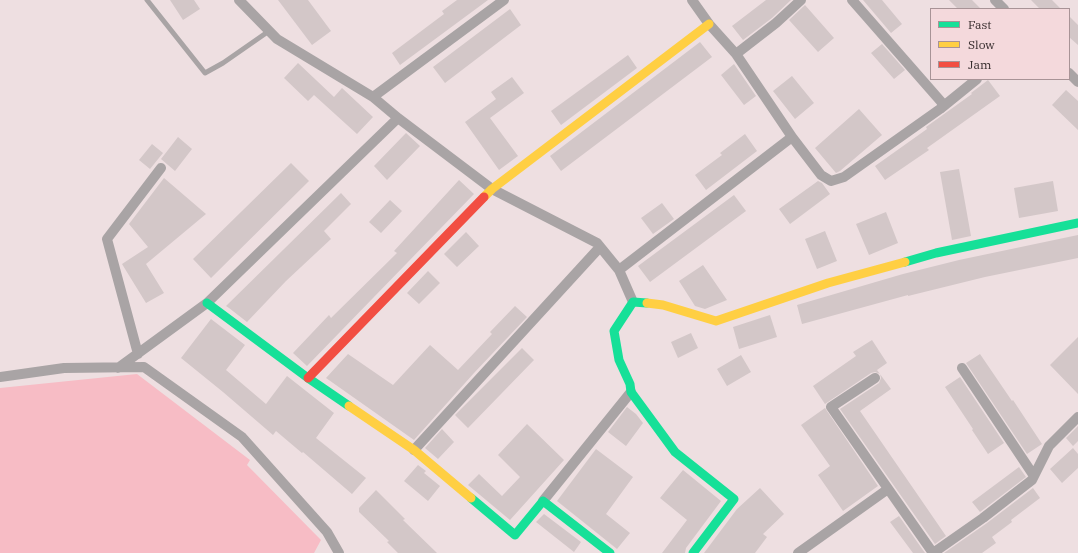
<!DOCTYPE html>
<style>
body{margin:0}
#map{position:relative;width:1078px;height:553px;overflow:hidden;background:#eedfe1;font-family:"IBM Plex Serif",serif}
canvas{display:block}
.legend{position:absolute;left:930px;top:8px;width:140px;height:72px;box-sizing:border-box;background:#f4d9dc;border:1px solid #a89396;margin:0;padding:5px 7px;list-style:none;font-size:12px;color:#352b2c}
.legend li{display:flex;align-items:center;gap:8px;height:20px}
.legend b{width:20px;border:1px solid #a89396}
</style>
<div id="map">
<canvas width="1078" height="553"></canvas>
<ul class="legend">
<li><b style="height:5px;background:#16e098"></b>Fast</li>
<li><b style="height:5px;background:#ffcf43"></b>Slow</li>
<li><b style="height:5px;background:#f24e42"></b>Jam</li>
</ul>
</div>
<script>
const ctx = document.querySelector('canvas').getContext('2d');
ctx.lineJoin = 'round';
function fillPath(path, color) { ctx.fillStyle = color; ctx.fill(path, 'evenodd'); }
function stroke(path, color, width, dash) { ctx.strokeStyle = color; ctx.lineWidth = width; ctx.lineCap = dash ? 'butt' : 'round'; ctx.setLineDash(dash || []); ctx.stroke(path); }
fillPath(new Path2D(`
 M137,374L250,460L247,465L321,540L314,553H0V388Z`), '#f7bcc5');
fillPath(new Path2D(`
 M170,0H194L200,9L183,20Z
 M278,0H308L331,31L312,45Z
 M457,0H488L400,65L392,53L444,14L442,11Z
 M766,0H791L772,18L743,40L732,26Z
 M863,0H882L902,24L891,33Z
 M949,0H972L981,9H958Z
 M1031,0H1052L1061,9H1040Z
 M805,5L834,38L818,52L789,20Z
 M510,9L521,25L445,83L433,67Z
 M1069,16L1078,25V45L1069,37Z
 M700,42L712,57L561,171L550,156Z
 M882,44L905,70L894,79L871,53Z
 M628,55L637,68L561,125L551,111Z
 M298,63L334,97L342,88L373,117L357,134L314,95L308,101L284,78Z
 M734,64L756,96L744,105L721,75Z
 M792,76L814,103L795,119L773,91Z
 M512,77L524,93L490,118L518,156L499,170L465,122L496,99L491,92Z
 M988,80L1000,96L927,148L929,150L885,180L875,166L927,129L926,127L972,94L971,93Z
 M1066,90L1078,101V130L1052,105Z
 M859,109L882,135L840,171L836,173L815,148Z
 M406,133L420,146L387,180L374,166Z
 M745,134L757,151L706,190L695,175L722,155L720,153Z
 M178,137L192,149L175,171L161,159Z
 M152,144L163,153L150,169L139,160Z
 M291,163L309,181L211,278L193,259Z
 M959,169L971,236L952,240L940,172Z
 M164,178L206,214L146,264L164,293L146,303L122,264L148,247L129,224Z
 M459,180L474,194L307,366L293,353L329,315L331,318L397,253L394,251Z
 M818,181L822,183L830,194L790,224L779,209Z
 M1053,181L1058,211L1019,218L1014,188Z
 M341,193L351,204L324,231L331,239L286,281L247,322L229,308L226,306Z
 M734,195L746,211L650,282L638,266Z
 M390,200L402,211L381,233L369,222Z
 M662,203L674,219L653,234L641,218Z
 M886,212L898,243L869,255L856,224Z
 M825,231L837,261L817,269L805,239Z
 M466,232L479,246L457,267L444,254Z
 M1078,235V258L985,277L908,296V295L802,324L797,305L903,274L959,260Z
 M703,265L727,300L705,309L695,306L679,281Z
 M428,271L440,283L419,304L407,293Z
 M515,306L527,317L474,373L414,440L326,378L348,354L393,385L430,345L458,370L492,334L490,332Z
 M770,315L777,337L739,349L733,327Z
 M211,319L245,345L226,370L266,404L287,376L334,413L316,438L366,478L352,494L303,452L302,453L276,431L273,435L223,392L181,358Z
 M691,333L698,348L678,358L671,342Z
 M1078,337V394L1050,365Z
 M872,340L887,363L877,370L891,389L860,411L946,536L935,544L840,409L879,383L881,378L880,374L875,372L871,373L825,404L813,386L856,356L853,352Z
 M522,348L534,360L468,428L455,415Z
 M980,354L1012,401L1013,400L1042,444L1027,454L966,363Z
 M741,355L751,372L727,386L717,369Z
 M960,377L1004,443L988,454L972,430L973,429L945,387Z
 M627,407L636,414L643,423L626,446L608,432Z
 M825,408L878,486L843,511L818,475L830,466L801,425Z
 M527,424L564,460L510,520L468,485L479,474L502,496L520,477L498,455Z
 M1078,426V441L1073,446L1066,438Z
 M442,429L454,442L438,459L425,448Z
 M1073,448L1078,454V468L1062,483L1050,469Z
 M596,449L633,477L606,514L630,533L617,549L557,501Z
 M418,465L426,471L424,473L440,486L428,501L404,481Z
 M1019,467L1026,477L980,512L972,502Z
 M683,470L721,501L686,548L685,553H662L687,520L660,498Z
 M760,488L784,514L763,534L767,537L755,553H704L737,509Z
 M1033,488L1040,498L1011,520L1012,522L992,537L996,543L982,553H944L987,523Z
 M376,490L405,519L403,520L437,553H398L387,542L389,541L359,512V508Z
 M544,514L581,542L574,552L536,522Z
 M899,516L925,553H913L890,522Z`), '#d3c7c8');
stroke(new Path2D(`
 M147,0L205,73L223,63L269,31`), '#a9a4a5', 5);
stroke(new Path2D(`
 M239,0L277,39L373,97L398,118L492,189L597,243L619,270L633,302
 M692,0L709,24L736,54L792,137L821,175L831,181L844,177L940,109L977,79
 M852,0L944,105
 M995,0L1004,9
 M736,54L776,23L801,0
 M1069,73L1078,82
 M373,97L504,0
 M619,270L792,137
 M138,354L107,239L161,168
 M118,368L207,303L398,118
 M962,368L1034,476
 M0,377L64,368L144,367L242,437L327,532L339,553
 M875,378L831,407L933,553
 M414,450L600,247
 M543,501L631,392
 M798,553L888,489
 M933,553L983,518L1032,480L1049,446L1078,417`), '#a9a4a5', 10);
stroke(new Path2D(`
 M905,262L936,253L1078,223
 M207,303L308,378L349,406
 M647,303L633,302L614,331L619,360L630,384L631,392L675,452L734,499L693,553
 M471,498L515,535L543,501L610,553`), '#16e098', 9);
stroke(new Path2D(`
 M484,197L492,189L709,24
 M647,303L663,305L716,321L828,283L905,262
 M349,406L414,450L471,498`), '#ffcf43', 9);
stroke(new Path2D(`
 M308,378L484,197`), '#f24e42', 9);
</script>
